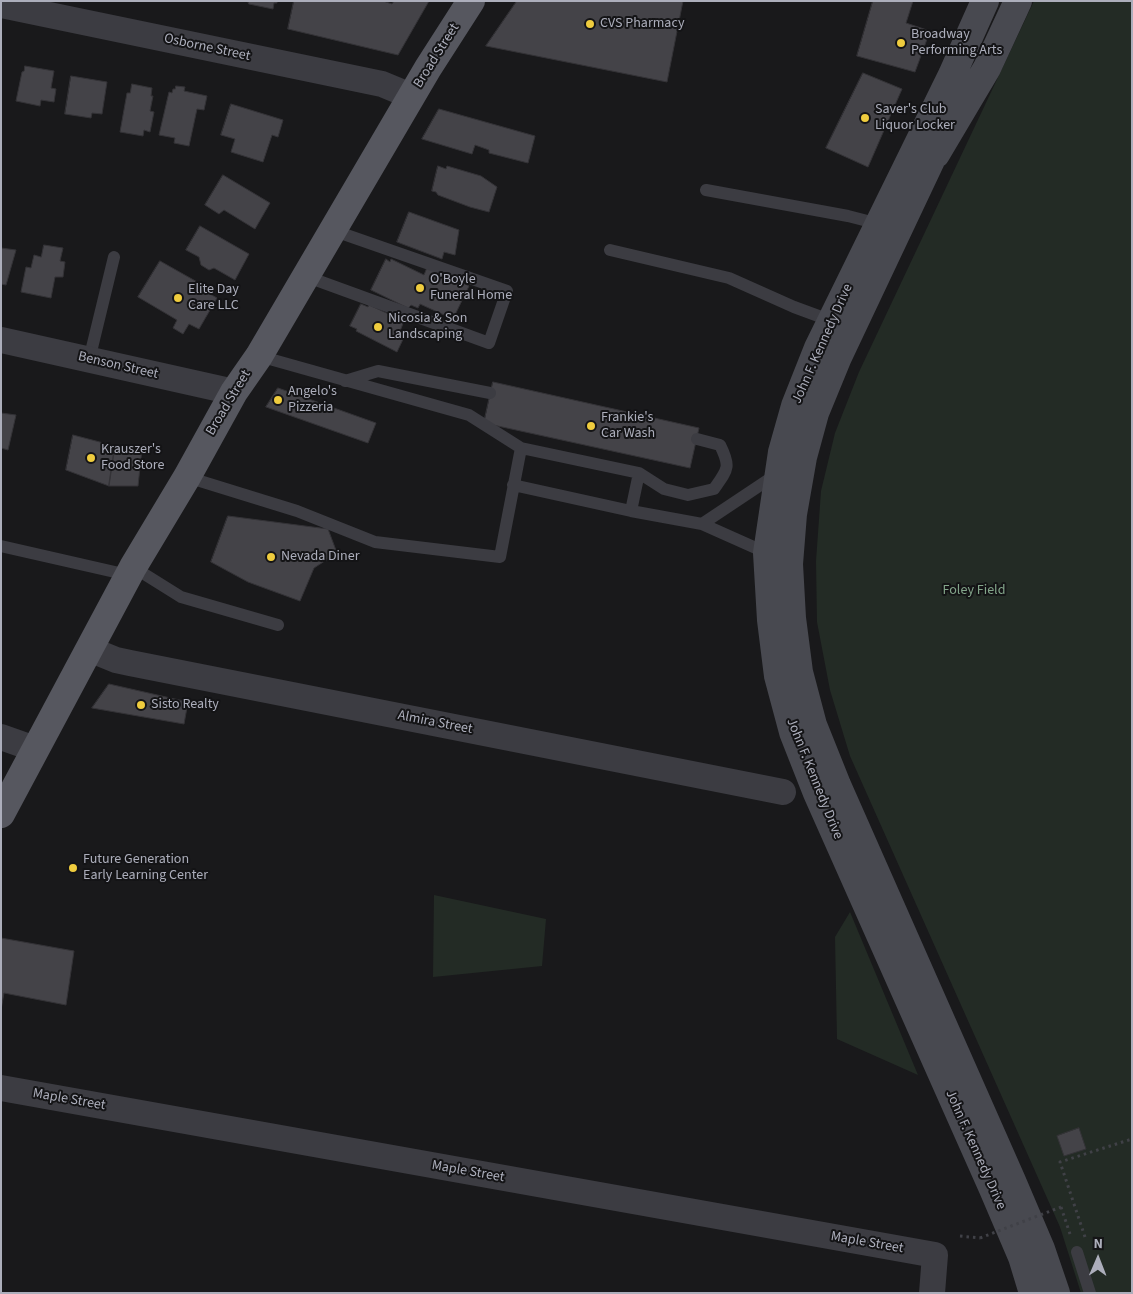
<!DOCTYPE html>
<style>
body{margin:0}
#map{position:relative;width:1133px;height:1294px;overflow:hidden;background:#19191b;font-family:"Source Sans 3",sans-serif}
canvas{display:block}
.frame{position:absolute;inset:0;border:2px solid #acaebb;pointer-events:none}
.north{position:absolute;left:1073px;top:1234px;width:50px;height:50px;-webkit-text-stroke:4px #141416;paint-order:stroke;rotate:1deg;font-size:14px;font-weight:700;line-height:20px;text-align:center;color:#acaebb}
.north::after{content:'';display:block;margin:auto;width:18px;height:22px;background:#acaebb;clip-path:polygon(50% 0,100% 100%,50% 72%,0 100%)}
</style>
<div id="map">
<canvas width="1133" height="1294"></canvas>
<div class="frame"></div>
<div class="north">N</div>
</div>
<script>
const ctx = document.querySelector('canvas').getContext('2d');
ctx.lineJoin = 'round';
function fillPath(path, color) { ctx.fillStyle = color; ctx.fill(path, 'evenodd'); }
function stroke(path, color, width, dash) { ctx.strokeStyle = color; ctx.lineWidth = width; ctx.lineCap = dash ? 'butt' : 'round'; ctx.setLineDash(dash || []); ctx.stroke(path); }
function drawText(font, color, halo, rows, align = 'center') {
  ctx.font = font + ' "Source Sans 3",sans-serif'; ctx.lineWidth = 4; ctx.setLineDash([]); ctx.textBaseline = 'middle'; ctx.strokeStyle = halo; ctx.fillStyle = color; for (const [text, x, y, turn = 0] of rows) {
    ctx.save(); ctx.translate(x, y); ctx.rotate((+turn || 0) * Math.PI / 180); ctx.textAlign = isNaN(turn) ? turn : align; if (halo) ctx.strokeText(text, 0, 0); ctx.fillText(text, 0, 0); ctx.restore();
  }
}
fillPath(new Path2D(`
 M1034,1H1132V1293H1081L1060,1227L850,756L830,690L817,622L816,561L821,491L835,433L859,372Z
 M434,895L546,919L542,966L433,977Z
 M850,912L918,1075L837,1039L835,937Z`), '#232b25');
const building = new Path2D(`
 M248,1H277V3H274L273,9L249,4Z
 M294,1H383L392,4L394,1H429L398,55L288,29Z
 M517,1H683L667,82L486,46Z
 M873,1H913L906,23L930,31L915,72L857,56Z
 M25,66L54,71L51,88L56,89L54,102L41,100L40,106L16,101L22,72L24,71Z
 M863,73L902,89L868,167L826,148Z
 M71,76L107,82L102,114L92,113L91,118L65,114Z
 M132,84L152,88L151,96H153L150,111L154,112L150,132L144,130L143,136L120,132L127,93H130Z
 M176,86L185,87L184,91L207,96L204,110L197,109L189,146L174,143L175,138L159,135L169,92L172,93L173,89H175Z
 M231,104L283,120L278,137L272,135L263,162L231,152L235,139L221,135Z
 M439,109L535,136L528,163L489,153V150L475,145L472,154L422,139Z
 M438,166L446,169L447,166L481,176L497,187L489,212L470,207L438,195L436,192L432,191Z
 M223,175L270,203L255,229L224,210L219,214L205,205Z
 M409,212L459,230L455,255L444,252L442,259L397,242Z
 M200,226L249,254L235,280L214,268L209,270L201,265L199,257L186,250Z
 M44,245L63,248L60,261L65,262L63,277H55L51,298L21,292L26,267L31,268L34,255L41,257Z
 M1,248L16,250L6,285L1,284Z
 M386,259L390,262L391,259L424,275L428,265L469,286L453,319L420,304L418,308L411,305L408,308L371,290Z
 M160,261L199,283L196,286L217,298L199,329L189,324L183,334L173,328L177,320L138,297Z
 M361,304L368,307L369,305L404,321L400,331L406,333L397,352L356,331L357,329L350,326Z
 M493,382L699,428L690,468L484,423Z
 M278,388L376,423L368,443L266,407Z
 M1,413L16,415L8,450L1,448Z
 M73,435L115,446L109,486L66,470Z
 M115,446L142,449L138,486H109Z
 M228,516L328,529L337,553L314,568L300,601L248,582L211,562Z
 M109,684L188,702L184,724L92,708Z
 M1,938L74,951L66,1005L4,993L1,1010Z
 M1079,1128L1086,1149L1064,1156L1057,1136Z`);
fillPath(building, '#444348');
stroke(building, '#343337', 1);
stroke(new Path2D(`
 M1061,1207L1071,1237
 M960,1236L980,1238
 M1085,1237L1060,1162L1132,1139`), '#404147', 3, [2.5, 4]);
stroke(new Path2D(`
 M706,190L848,216L879,224
 M610,250L729,278L794,307L832,321
 M305,276L489,343L507,291L332,230
 M259,356L469,415L521,448L639,473L664,489L688,495L714,489C728,469 731,467 720,445L697,439
 M89,360L114,257
 M345,381L378,371L490,393
 M187,477L297,511L375,542L500,557L521,448
 M513,485L631,511L702,524L767,553
 M631,511L639,473
 M702,524L777,474
 M1,546L128,575
 M133,567L181,597L278,625
 M1077,1252L1090,1293`), '#3c3c42', 12);
stroke(new Path2D(`
 M1,5L382,84L411,96
 M1,340L234,392
 M89,649L116,660L130,663L783,792
 M1,737L35,749
 M1,1088L935,1255L932,1293`), '#3c3c42', 26);
stroke(new Path2D(`
 M985,1L952,75L818,348L795,406L782,452L767,553L771,620L778,676L793,732L817,793L993,1189L1022,1257L1033,1293
 M942,137L838,357L815,413L803,457L793,514L789,564L792,618L799,672L813,725L837,785L1012,1181L1041,1249L1056,1293
 M936,154L987,68L1018,1`), '#484950', 28);
stroke(new Path2D(`
 M1,814L133,567L187,477L234,392L259,356L428,68L471,1`), '#56575f', 28);
stroke(new Path2D(`
 M980,1238L1061,1207`), '#404147', 3, [2.5, 4]);
for (const [x, y, r, color] of [
 [590,24,5,"#efcc3e"],
 [901,43,5,"#efcc3e"],
 [865,118,5,"#efcc3e"],
 [420,288,5,"#efcc3e"],
 [178,298,5,"#efcc3e"],
 [378,327,5,"#efcc3e"],
 [278,400,5,"#efcc3e"],
 [591,426,5,"#efcc3e"],
 [91,458,5,"#efcc3e"],
 [271,557,5,"#efcc3e"],
 [141,705,5,"#efcc3e"],
 [73,868,5,"#efcc3e"]
]) { const dot = new Path2D(); dot.arc(x, y, r, 0, 2 * Math.PI); ctx.fillStyle = color; ctx.fill(dot); stroke(dot, '#141416', 2); }
drawText('14px', '#acaebb', '#141416', [
 ["CVS Pharmacy",600,24],
 ["Broadway",911,35],
 ["Performing Arts",911,51],
 ["Saver's Club",875,110],
 ["Liquor Locker",875,126],
 ["O'Boyle",430,280],
 ["Funeral Home",430,296],
 ["Elite Day",188,290],
 ["Care LLC",188,306],
 ["Nicosia & Son",388,319],
 ["Landscaping",388,335],
 ["Angelo's",288,392],
 ["Pizzeria",288,408],
 ["Frankie's",601,418],
 ["Car Wash",601,434],
 ["Krauszer's",101,450],
 ["Food Store",101,466],
 ["Nevada Diner",281,557],
 ["Sisto Realty",151,705],
 ["Future Generation",83,860],
 ["Early Learning Center",83,876]
], 'left');
drawText('14px', '#acaebb', '#141416', [
 ["Osborne Street",207,48,12],
 ["Broad Street",437,56,-58],
 ["John F. Kennedy Drive",823,344,-66],
 ["Benson Street",118,366,13],
 ["Broad Street",229,403,-59],
 ["Almira Street",435,723,11],
 ["John F. Kennedy Drive",814,779,68],
 ["Maple Street",69,1100,10],
 ["John F. Kennedy Drive",975,1150,66],
 ["Maple Street",468,1172,10],
 ["Maple Street",867,1243,10]
]);
drawText('14px', '#83a58a', '#141416', [
 ["Foley Field",974,591]
]);
</script>
